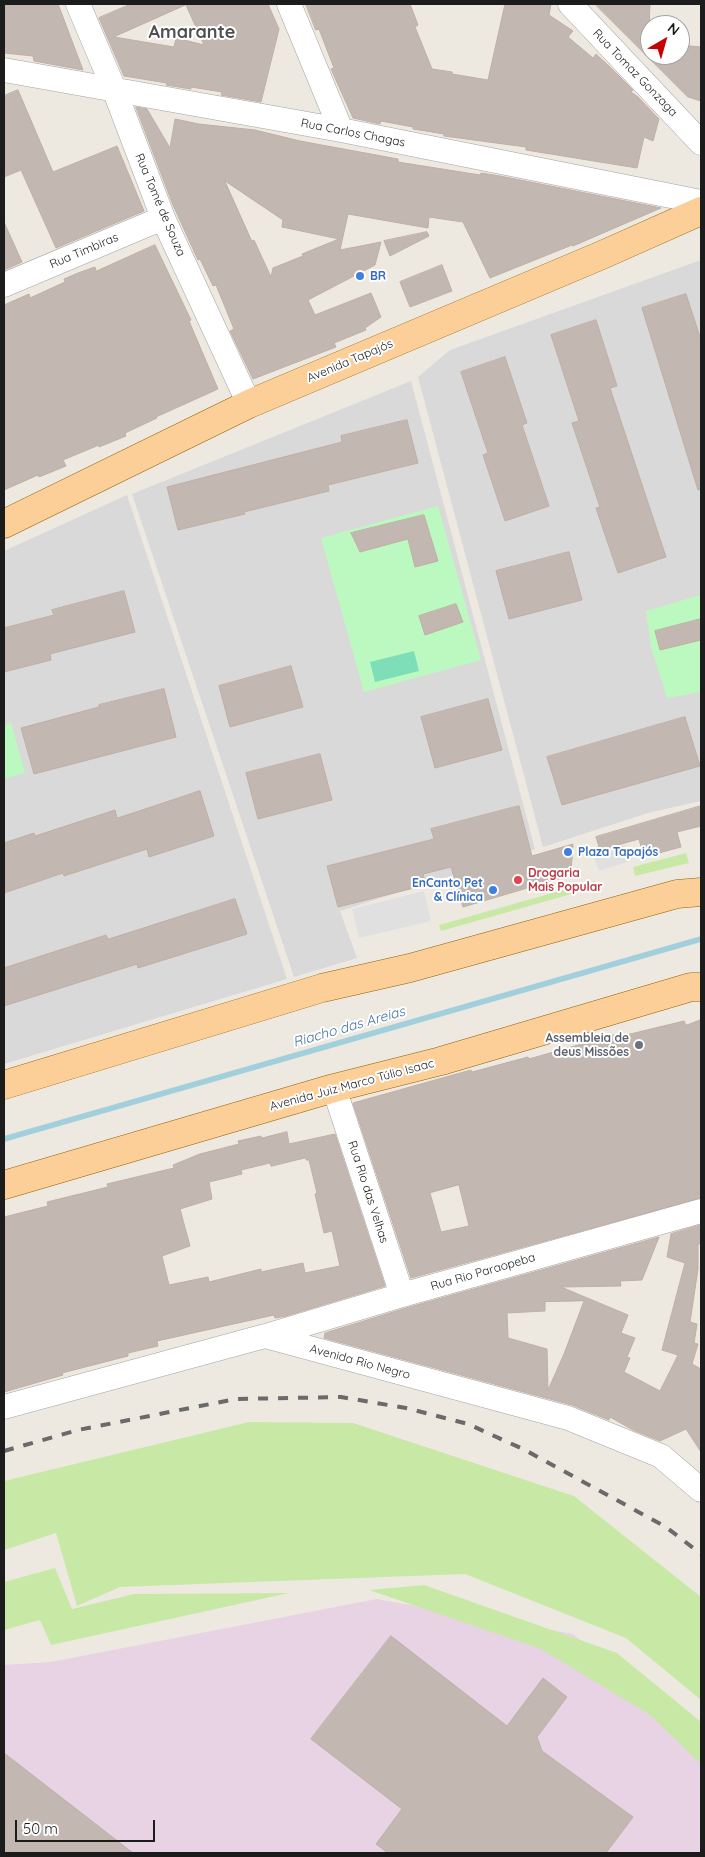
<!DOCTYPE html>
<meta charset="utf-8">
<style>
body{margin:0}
#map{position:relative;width:705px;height:1857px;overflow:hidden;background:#ede9e1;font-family:Quicksand,sans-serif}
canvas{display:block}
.frame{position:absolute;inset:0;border:5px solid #1c1c1c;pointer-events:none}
.north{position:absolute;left:640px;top:15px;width:50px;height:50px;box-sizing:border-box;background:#fff;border:1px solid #a4a4a4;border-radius:50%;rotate:38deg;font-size:14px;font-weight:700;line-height:20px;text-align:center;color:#1c1c1c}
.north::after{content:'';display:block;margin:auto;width:18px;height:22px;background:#c70003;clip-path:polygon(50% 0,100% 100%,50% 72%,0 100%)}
.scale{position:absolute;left:15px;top:1820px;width:140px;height:22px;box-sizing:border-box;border:2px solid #1c1c1c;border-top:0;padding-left:6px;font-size:15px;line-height:18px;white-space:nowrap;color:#1c1c1c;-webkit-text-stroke:4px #fff;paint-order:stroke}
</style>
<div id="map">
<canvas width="705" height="1857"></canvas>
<div class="frame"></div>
<div class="north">N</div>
<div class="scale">50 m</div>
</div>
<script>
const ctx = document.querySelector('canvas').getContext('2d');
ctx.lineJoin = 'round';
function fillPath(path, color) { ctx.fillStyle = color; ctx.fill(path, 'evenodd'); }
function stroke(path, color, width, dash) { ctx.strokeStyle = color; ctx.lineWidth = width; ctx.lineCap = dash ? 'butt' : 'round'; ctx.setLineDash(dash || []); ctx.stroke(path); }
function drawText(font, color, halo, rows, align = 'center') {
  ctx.font = font + ' Quicksand,sans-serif'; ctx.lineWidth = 4; ctx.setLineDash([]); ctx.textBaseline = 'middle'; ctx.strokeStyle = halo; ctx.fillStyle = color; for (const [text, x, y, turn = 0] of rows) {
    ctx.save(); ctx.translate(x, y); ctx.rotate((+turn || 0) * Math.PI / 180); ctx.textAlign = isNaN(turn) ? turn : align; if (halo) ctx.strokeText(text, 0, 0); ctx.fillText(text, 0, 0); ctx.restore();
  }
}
fillPath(new Path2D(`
 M701,260V801L648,813L543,847L418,377L450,350Z
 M411,381L535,849L340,911L357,958L294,977L132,494Z
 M127,495L287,979L4,1064V551Z`), '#dad9d9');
fillPath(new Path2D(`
 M377,1599L573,1634L701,1748V1853H4V1665L51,1662Z`), '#e7d3e3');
fillPath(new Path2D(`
 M686,853L689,863L635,876L633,867Z
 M595,881L596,887L441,931L439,925Z
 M249,1422L353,1423L574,1496L701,1597V1700L626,1638L465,1574L120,1587L77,1606L56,1533L4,1550V1481Z
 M55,1568L72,1609L134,1594L289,1593L51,1645L40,1620L4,1630V1582Z
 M424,1585L617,1653L701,1722V1764L650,1715L541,1649L369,1590Z`), '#c8e9a6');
fillPath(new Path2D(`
 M438,506L481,660L364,692L321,538Z
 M701,595V692L667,698L651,647L646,611Z
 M11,723L25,773L4,779V725Z`), '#bcf9c0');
fillPath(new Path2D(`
 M414,651L419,671L375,682L370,662Z`), '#7edeb7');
fillPath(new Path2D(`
 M625,845L630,861L599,871L594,856Z
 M424,891L431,921L359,938L352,909Z`), '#e0e0e0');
stroke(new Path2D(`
 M4,1139L701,939`), '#a1cfdc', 5.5);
const building = new Path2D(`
 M4,4H58L83,70L34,61L33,56L4,53Z
 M131,4H268L279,29L261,102L221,95L222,92L191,87V89L166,85L167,83L124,76L99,18ZM186,5L204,45L176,38L174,47L114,37Z
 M306,4H410L418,25L415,27L432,69L452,72V74L488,80L505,4H551L549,15L573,31L568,37L593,58L596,54L610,67L633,90L631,92L638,97L659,119L653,141L644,137L637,168L526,150V147L444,136V134L413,129V127L381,121L380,124L353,118L331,69L334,68L319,29L316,30Z
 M595,4H650L648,55H680V45L701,47V101L688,97Z
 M18,90L53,172L117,146L144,211L56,248L21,170L4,177V96Z
 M136,107L147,109L170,148L175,119L199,124L255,130L300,141L398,159V162L480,175L481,173L500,176L661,208L573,246L572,245L490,278L463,222L429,217L428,228L348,214L340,250L381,242L375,265L308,300L315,315L371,293L381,317L365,328L366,330L334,343L336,347L253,379L230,331L234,329L216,285L213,286L200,259L198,260L173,205ZM225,181L283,220L282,227L339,239L302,254L303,256L273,268L271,277L254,240L252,241Z
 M4,222L22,262L4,270Z
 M427,232L429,236L390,256L384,241Z
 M155,245L191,320L189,321L218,389L156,417L157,418L125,433L126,436L99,447V445L63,460L66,466L39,477L38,475L4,490V305L29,294L30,298L65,282L64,279L78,273L95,267L96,271Z
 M442,265L452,291L410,307L400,282Z
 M686,294L701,340V489L698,490L642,308Z
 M596,320L617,386L610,388L666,557L618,573L596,508L600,507L572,423L579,421L551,335Z
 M505,357L527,423L522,425L549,506L505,521L483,455L488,453L461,372Z
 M407,420L418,463L328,485L329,491L244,512L245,514L178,530L167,487L342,442L341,436Z
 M424,515L438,561L415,567L408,539L360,552L351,533Z
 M569,552L582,600L509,619L496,571Z
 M124,591L135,632L50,654L51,660L4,672V628L54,615L52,610Z
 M456,604L463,622L425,635L419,616Z
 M701,619V640L660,650L655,631Z
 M291,666L303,707L230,727L219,686Z
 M164,689L176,737L34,774L21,728L99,707V705Z
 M488,699L502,750L435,768L421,717Z
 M685,717L700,766L562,805L547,757Z
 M320,754L332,800L258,819L246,773Z
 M200,791L214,836L149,857L147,849L64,876L63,873L4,893V843L34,833L35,836L115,810L117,818Z
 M519,806L532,856L573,844L571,871L568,876L463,907L451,867L423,874L426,885L338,907L327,866L434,839L431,829Z
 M701,806V826L677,832L681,847L644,857L639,839L600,850L596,837Z
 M235,899L247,934L138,968L137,964L4,1006V968L106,935L108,939Z
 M701,1020V1198L411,1278L353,1103L471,1070L472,1072L528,1057L529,1059L617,1034L618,1037L684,1021L686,1025ZM459,1185L469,1226L441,1232L430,1193Z
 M287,1132L289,1144L335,1134L385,1286L286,1316L275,1318L274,1315L157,1341L158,1346L128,1353V1356L62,1373L63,1375L4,1392V1217L48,1206L47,1202L108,1187L107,1184L174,1168L173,1165L200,1154L239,1144L238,1141L261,1136V1138ZM306,1158V1160H309L317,1193L315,1194L324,1233L332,1231L340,1266L305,1273L303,1263L261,1272V1269L209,1282L208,1277L169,1285L162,1256L190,1246L180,1209L212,1199L209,1182L242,1174L241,1170L270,1163L271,1166Z
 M701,1225V1244H698V1269L690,1322L697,1324L694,1343L698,1344L692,1364L701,1369V1452L686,1429L660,1441L633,1430L610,1417L609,1420L572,1405L324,1338L325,1333L406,1308L659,1237L642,1280L620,1281L621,1286L561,1287L628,1315L621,1333L635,1338L627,1357L630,1358L624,1372L660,1391L678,1355L662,1350L685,1263L667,1257L671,1234ZM584,1301L564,1354L548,1390L547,1349L508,1338L507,1313L545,1311V1302Z
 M391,1636L507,1726L543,1678L567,1697L537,1737L542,1751L633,1817L606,1853H388L376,1844L402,1809L311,1739Z
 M4,1753L133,1853H4Z`);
fillPath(building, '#c2b8b1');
stroke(building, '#bfafa4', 1);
const minor = new Path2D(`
 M78,4L114,89L163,218L249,404
 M289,4L341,130
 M570,4L701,143
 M4,70L341,130L701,202
 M4,285L163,218
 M334,1088L402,1295
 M266,1336L402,1295L701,1211
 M4,1407L265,1336L568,1418L661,1456L701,1490`);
const major = new Path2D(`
 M4,524L249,404L602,255L701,211
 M4,1085L322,988L410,968L677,894L701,892
 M4,1185L334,1088L441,1061L691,987H701`);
stroke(minor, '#a3a3a3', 25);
stroke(major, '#936100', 29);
stroke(minor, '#fff', 24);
stroke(major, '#fccf98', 28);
stroke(new Path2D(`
 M4,1451L78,1430L236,1399L341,1397L406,1408L468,1424L525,1450L666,1527L701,1554`), '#6a6a6a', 4, [10, 10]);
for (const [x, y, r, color] of [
 [360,276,5,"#3f7fe0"],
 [568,852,5,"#3f7fe0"],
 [518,880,5,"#e0444e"],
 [493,890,5,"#3f7fe0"],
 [639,1045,5,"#6b7280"]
]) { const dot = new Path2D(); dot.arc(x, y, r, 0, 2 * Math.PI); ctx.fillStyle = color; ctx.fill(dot); stroke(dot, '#fff', 2); }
drawText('12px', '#1c1c1c', '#fff', [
 ["Rua Tomaz Gonzaga",635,73,46],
 ["Rua Carlos Chagas",353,133,11],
 ["Rua Tomé de Souza",160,205,67],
 ["Rua Timbiras",84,251,-23],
 ["Avenida Tapajós",350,361,-23],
 ["Avenida Juiz Marco Túlio Isaac",352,1085,-15],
 ["Rua Rio das Velhas",368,1192,72],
 ["Rua Rio Paraopeba",483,1272,-16],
 ["Avenida Rio Negro",360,1362,15]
]);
drawText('bold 12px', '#366cbe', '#fff', [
 ["BR",370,276],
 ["Plaza Tapajós",578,852],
 ["EnCanto Pet",483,883,"right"],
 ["& Clínica",483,897,"right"]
], 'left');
drawText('bold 12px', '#be3a42', '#fff', [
 ["Drogaria",528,873],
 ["Mais Popular",528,887]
], 'left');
drawText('bold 12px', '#5b616d', '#fff', [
 ["Assembleia de",629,1038],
 ["deus Missões",629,1052]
], 'right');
drawText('italic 14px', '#4676a3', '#fff', [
 ["Riacho das Areias",349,1027,-16]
]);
drawText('bold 18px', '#4f4f4f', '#fff', [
 ["Amarante",192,33]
]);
</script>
